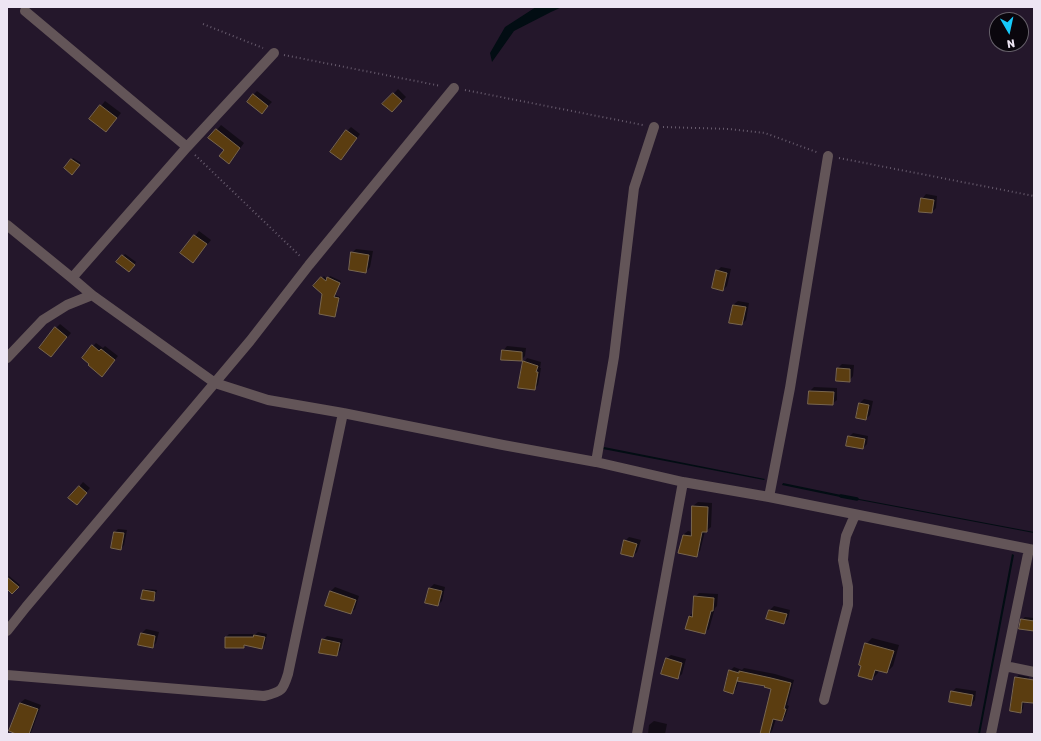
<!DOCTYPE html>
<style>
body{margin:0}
#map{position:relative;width:1041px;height:741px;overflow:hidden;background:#24172b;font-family:Rubik,sans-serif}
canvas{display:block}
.frame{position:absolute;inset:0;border:8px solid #ede5f3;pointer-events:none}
.north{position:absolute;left:989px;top:12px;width:40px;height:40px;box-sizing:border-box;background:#0a060d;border:1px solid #655f69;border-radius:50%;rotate:171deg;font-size:11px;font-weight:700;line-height:16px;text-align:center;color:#ede5f3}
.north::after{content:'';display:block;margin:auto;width:14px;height:18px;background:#16cafb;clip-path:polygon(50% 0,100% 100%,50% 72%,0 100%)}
</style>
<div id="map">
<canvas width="1041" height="741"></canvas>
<div class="frame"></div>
<div class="north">N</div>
</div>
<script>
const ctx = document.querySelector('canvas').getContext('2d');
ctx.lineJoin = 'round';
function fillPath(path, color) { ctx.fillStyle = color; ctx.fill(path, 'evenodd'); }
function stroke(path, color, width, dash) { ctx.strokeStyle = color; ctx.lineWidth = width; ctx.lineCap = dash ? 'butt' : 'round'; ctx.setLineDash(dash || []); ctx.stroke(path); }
fillPath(new Path2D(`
 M536,7H562L551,12L514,31L492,62L490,53L505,27Z
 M604,447L765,479L764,480L603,449Z
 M783,483L846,496L845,498L782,485Z
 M854,498L1034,532V533L854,499Z
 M1012,554L1014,555L980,734H978Z`), '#020d13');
fillPath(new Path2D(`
 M398,89L406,97L392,111L384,104Z
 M257,91L272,102L262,112L253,95Z
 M105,101L121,113L106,131L91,119Z
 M221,125L244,143L233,158L229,162L225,150L210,138Z
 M351,127L360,134L345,154L347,131Z
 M73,158L81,163L74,172L65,168Z
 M926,194L937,196L936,208L932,212L922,199Z
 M199,231L211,240L197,257L182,253Z
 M356,249L373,251L370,267L366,272L352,253Z
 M125,254L136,262L131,269L123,256Z
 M721,267L731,269L727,286L723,290L717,271Z
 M324,276L327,279L330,276L341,281L335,295L340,297L336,314L334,316L323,293L315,286Z
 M738,301L749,303L746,320L742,324L733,305Z
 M60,324L71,333L55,352L56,328Z
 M96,343L103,348L105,346L118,356L105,372L93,346Z
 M507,346L526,348L525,356L521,360L503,351Z
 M527,358L541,362L540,368H541L538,385L534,389L524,362Z
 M842,364L854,365L853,376L849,381L838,368Z
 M814,387L837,388V400L832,404L809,403L810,391Z
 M864,399L873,401L870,415L866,419L857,418L860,403Z
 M853,433L868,436L867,444L863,448L849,437Z
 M83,482L90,488L81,499L70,498Z
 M698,502L712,503L711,527L706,531H705L700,551L696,556L683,535L688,531L692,532L693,506Z
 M118,529L127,530L124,545L121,549L115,532Z
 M629,537L641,540L637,552L633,556L625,541Z
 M9,576L20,585L12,593L7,588V578Z
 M434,584L445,587L442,601L438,605L427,602L430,588Z
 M335,587L359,596L355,609L350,613L331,591Z
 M145,589L157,590L155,598L154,600L144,590Z
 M699,593L718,594L717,606L715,608L709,629L704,633L689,616L694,612L695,597Z
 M774,606L790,610L788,619L784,623L768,619L770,610Z
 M1025,617L1034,618V630L1022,620Z
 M146,629L159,632L156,643L152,647L142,633Z
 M258,632L267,634L265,644L262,648L246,644L244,647L226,637L229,634H256Z
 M327,636L343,639L340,651L336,655L323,640Z
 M872,638L899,645L893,666L887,672L879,670L878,673L872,679L866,644Z
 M671,655L686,659L682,674L678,678L666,659Z
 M734,667L742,670L744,668L775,674L794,680L787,705L789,706L785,717L782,720L776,719L772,731L769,734H766L772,689L766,686L739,680L736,689L733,693L730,671Z
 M1019,675L1029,677L1028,681L1034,682V702L1024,701L1023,709L1020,712L1016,678Z
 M956,688L976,691L975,700L971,705L952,692Z
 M25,699L41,705L31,733L30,734H19L10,731L20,703Z
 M654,721L667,724L665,734H648L649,725Z`), '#0007');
stroke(new Path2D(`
 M841,496L857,499`), '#020d13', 3.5);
const building = new Path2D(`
 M393,93L402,101L392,112L382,104Z
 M253,94L268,106L262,114L247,102Z
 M100,105L117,118L106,132L89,119Z
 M216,129L240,148L229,164L219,156L224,150L208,138Z
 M346,130L357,138L341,160L330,152Z
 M71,159L80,165L72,175L64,168Z
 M921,198L934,200L932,213L919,212Z
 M194,235L207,244L193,263L180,253Z
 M351,252L369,255L366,273L349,270Z
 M122,255L135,265L129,272L116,262Z
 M716,270L727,273L723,291L712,288Z
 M321,277L326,281L327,277L340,283L334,297L339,298L335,317L319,314L322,294L313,286Z
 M733,305L746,307L742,325L729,323Z
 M55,327L67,337L51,357L39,348Z
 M92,345L99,351L101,349L115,360L102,377L88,365L89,364L82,358Z
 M502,350L522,352V361L501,360Z
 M523,361L538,366L536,372H538L535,390L518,388Z
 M837,368L850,369V382L836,381Z
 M809,391L834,392L833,405L808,404Z
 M859,403L869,405L866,420L856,418Z
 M848,436L865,439L863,449L846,446Z
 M79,486L87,493L77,505L68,498Z
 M692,506L708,507L707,532H702L697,557L678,553L683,535L691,536Z
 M114,532L124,533L121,550L111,548Z
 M624,540L637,544L633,557L621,554Z
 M7,577L19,587L12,594L7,589Z
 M429,588L442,591L438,606L425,603Z
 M143,590L155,592L154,601L141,599Z
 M330,591L356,600L351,614L325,606Z
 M694,596L714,598L713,611H711L705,634L685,629L689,616L692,617Z
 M769,610L787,614L784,624L766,619Z
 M1021,619L1034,621V631L1019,629Z
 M141,633L155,636L153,648L138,645Z
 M254,635L265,637L262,649L244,645V648H225V637H253Z
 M322,639L340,643L337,656L319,653Z
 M865,643L894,651L887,673L875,670L872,680L858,676L861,666L859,665Z
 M666,658L682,663L678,679L661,674Z
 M729,670L739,673V671L771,678L791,683L784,709H786L782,721L773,719L769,734H760L771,689L764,687L765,686L737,681L738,677L733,694L724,691Z
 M1015,677L1034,680V702L1033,703L1022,702L1021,713L1010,711Z
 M951,691L973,695L971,706L949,702Z
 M20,703L38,709L29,734H16L9,731Z`);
fillPath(building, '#5b3d10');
stroke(building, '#78664f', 1);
stroke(new Path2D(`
 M203,24L263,48
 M284,55L441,86
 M465,90L643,125
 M663,127L729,129L765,133L819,153
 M195,155L301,257
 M839,158L1034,196`), '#675b6d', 2, [1, 3]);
stroke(new Path2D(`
 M25,11L187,147
 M7,225L72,278L92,295L215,383L268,400L343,413L503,445L596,462L683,482L769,497L1034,550
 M72,278L187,147L274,53
 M7,358L43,320L67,305L92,295
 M596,462L614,357L634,188L654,127
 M769,497L790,388L828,156
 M7,631L26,607L250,341L309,265L454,88
 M1005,666L1034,672
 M7,675L264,696C282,692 283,690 288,674L343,413
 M824,700L848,605V587L843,560L844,548L846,536L855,515
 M637,734L683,482
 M991,734L1029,549`), '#635558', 10);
</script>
